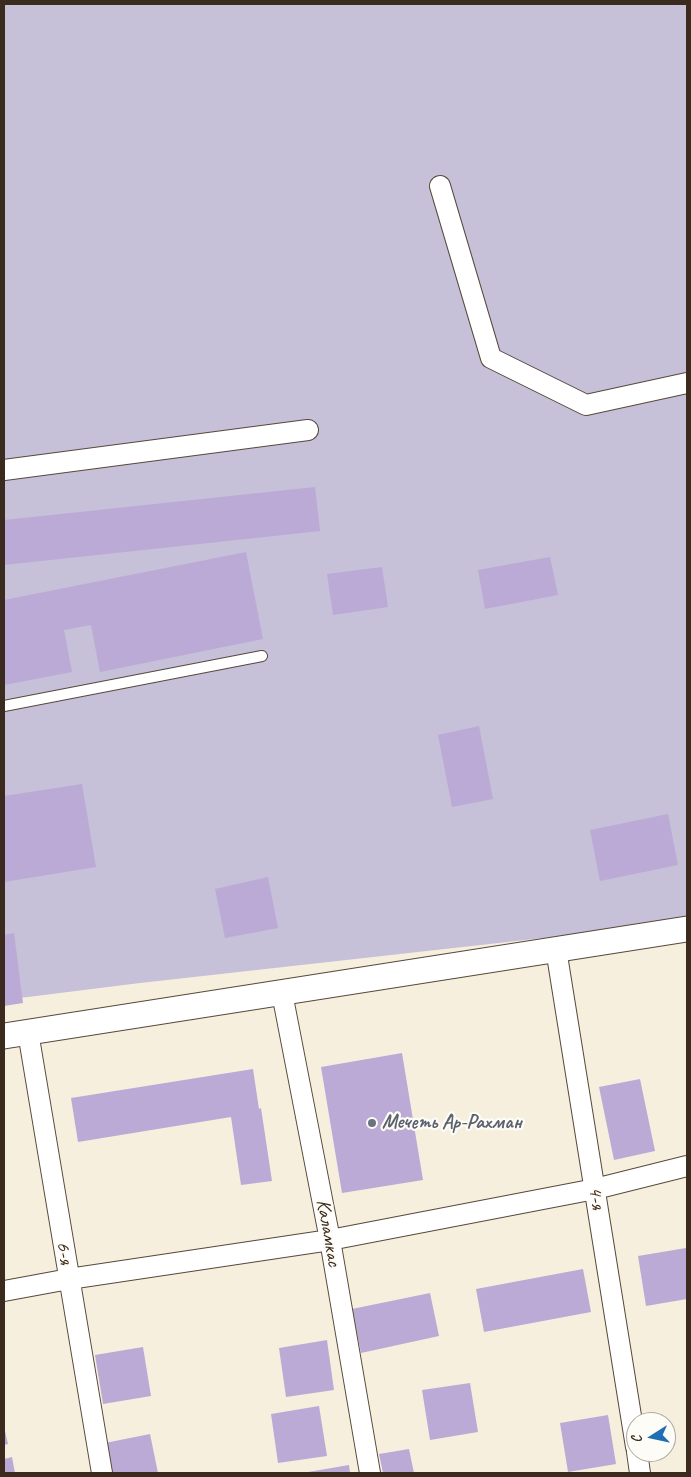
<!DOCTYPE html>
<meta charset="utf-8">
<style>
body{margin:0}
#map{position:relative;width:691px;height:1477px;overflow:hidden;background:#f6efde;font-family:Caveat,sans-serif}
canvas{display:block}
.frame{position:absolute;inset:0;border:5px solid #3b2a1e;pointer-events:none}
.north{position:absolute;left:626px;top:1412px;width:50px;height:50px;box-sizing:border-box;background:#fdfcf7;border:1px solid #afa8a0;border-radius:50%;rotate:260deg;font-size:14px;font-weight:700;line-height:20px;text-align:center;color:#3b2a1e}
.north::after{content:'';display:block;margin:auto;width:18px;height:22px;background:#1f6fb2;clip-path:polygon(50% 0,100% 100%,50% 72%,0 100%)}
</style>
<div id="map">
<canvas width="691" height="1477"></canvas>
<div class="frame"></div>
<div class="north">С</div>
</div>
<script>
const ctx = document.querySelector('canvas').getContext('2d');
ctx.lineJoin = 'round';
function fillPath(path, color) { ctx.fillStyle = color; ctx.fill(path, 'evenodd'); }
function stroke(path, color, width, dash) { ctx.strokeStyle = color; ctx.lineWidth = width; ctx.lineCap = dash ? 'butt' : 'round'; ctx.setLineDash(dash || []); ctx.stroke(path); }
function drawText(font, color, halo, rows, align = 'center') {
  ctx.font = font + ' Caveat,sans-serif'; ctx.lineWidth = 4.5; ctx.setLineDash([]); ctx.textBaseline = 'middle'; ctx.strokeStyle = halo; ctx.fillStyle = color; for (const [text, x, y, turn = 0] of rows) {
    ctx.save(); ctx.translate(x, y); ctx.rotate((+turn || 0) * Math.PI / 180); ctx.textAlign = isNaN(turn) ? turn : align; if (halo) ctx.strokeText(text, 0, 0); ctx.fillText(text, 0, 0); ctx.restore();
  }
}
fillPath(new Path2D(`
 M4,4H687V922L140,983L4,1000Z`), '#c6c0d9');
fillPath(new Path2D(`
 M315,487L320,531L4,565V520Z
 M246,552L263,639L100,672L91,625L64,630L72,672L4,685V600Z
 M550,557L558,595L485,609L478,570Z
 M382,567L388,607L333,615L327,574Z
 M479,726L493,799L452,807L438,735Z
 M82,784L96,867L4,882V796Z
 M668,814L678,865L600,881L590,830Z
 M268,877L278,928L225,938L215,889Z
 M14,933L23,1003L4,1006V935Z
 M402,1053L423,1180L342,1193L321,1067Z
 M253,1069L259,1109L261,1108L272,1181L241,1185L231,1117L78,1142L71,1098Z
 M640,1079L655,1151L614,1160L599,1087Z
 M686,1248L687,1299L646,1306L638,1256Z
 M583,1269L591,1312L484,1332L476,1289Z
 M430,1293L439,1336L361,1353L352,1309Z
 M327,1340L334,1390L286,1397L279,1348Z
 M143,1347L151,1396L103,1404L95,1355Z
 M470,1383L478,1432L430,1440L422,1390Z
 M319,1406L327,1456L278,1463L271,1414Z
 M608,1415L616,1464L568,1472L560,1423Z
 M4,1427L8,1444L4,1445Z
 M150,1434L158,1473H111L105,1443Z
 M409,1449L414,1473H383L379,1454Z
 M12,1457L15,1473H4V1459Z
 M349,1465L350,1473H308V1472Z`), '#bbaad5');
const service = new Path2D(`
 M4,706L262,656`);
const minor = new Path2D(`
 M440,186L491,358L586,405L687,383
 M4,470L308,430
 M556,949L636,1447
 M282,993L330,1240L370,1473
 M28,1032L102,1473
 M4,1291L69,1279L330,1240L595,1189L687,1166
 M637,1452L640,1473`);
const tertiary = new Path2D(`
 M4,1036L687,929`);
stroke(service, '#57483b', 12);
stroke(minor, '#57483b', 22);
stroke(tertiary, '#57483b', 27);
stroke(service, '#fff', 10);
stroke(minor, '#fff', 20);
stroke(tertiary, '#fff', 25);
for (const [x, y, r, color] of [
 [372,1123,5,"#6b7280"]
]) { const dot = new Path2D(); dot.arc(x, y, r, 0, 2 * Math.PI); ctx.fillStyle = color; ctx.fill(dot); stroke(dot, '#fdfcf7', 2); }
drawText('bold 20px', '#5b616d', '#fdfcf7', [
 ["Мечеть Ар-Рахман",382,1123]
], 'left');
drawText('20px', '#3b2a1e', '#fdfcf7', [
 ["4-я",596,1198,81],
 ["Каламкас",328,1233,80],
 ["6-я",64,1253,81]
]);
</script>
